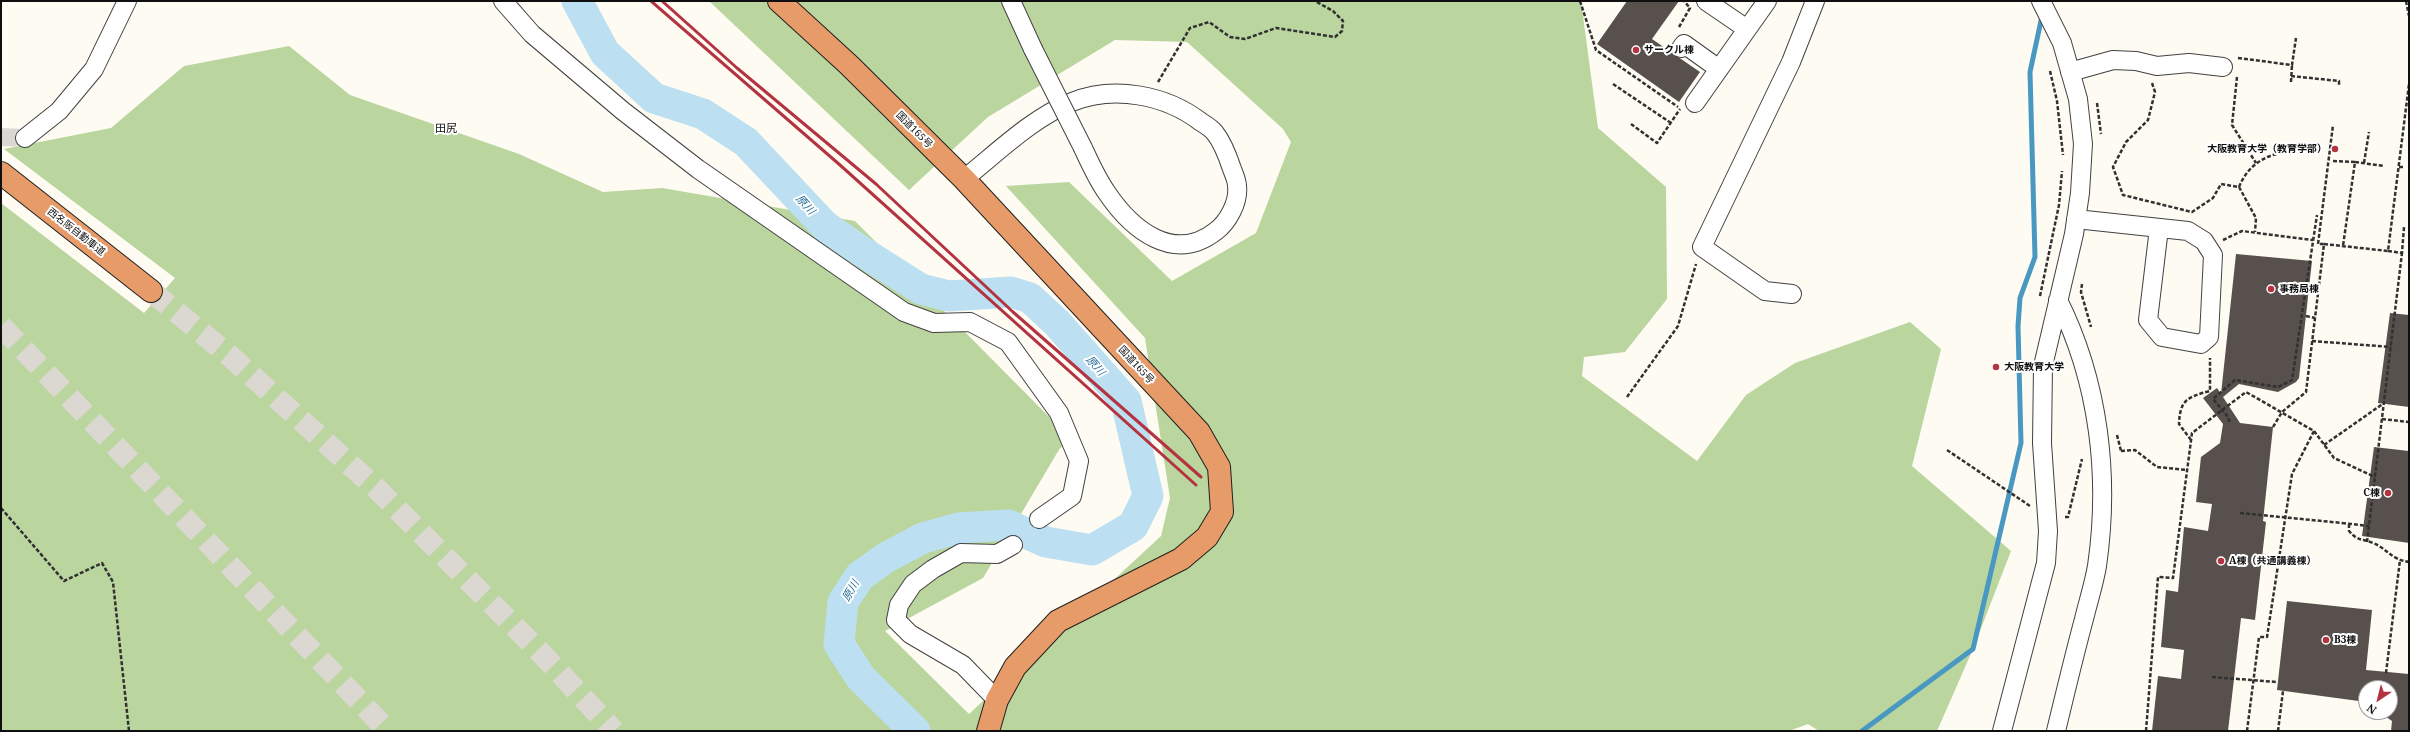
<!DOCTYPE html>
<meta charset="utf-8">
<style>
body{margin:0}
#map{position:relative;width:2410px;height:732px;overflow:hidden;background:#fefbf3;font-family:"Noto Serif",serif}
canvas{display:block}
.frame{position:absolute;inset:0;border:2px solid #0f0f0f;pointer-events:none}
.north{position:absolute;left:2358px;top:680px;width:40px;height:40px;box-sizing:border-box;background:#fff;border:1px solid #9f9f9f;border-radius:50%;rotate:215deg;font-size:11px;font-weight:700;line-height:16px;text-align:center;color:#0f0f0f}
.north::after{content:'';display:block;margin:auto;width:14px;height:18px;background:#b43340;clip-path:polygon(50% 0,100% 100%,50% 72%,0 100%)}
</style>
<div id="map">
<canvas width="2410" height="732"></canvas>
<div class="frame"></div>
<div class="north">N</div>
</div>
<script>
const ctx = document.querySelector('canvas').getContext('2d');
ctx.lineJoin = 'round';
function fillPath(path, color) { ctx.fillStyle = color; ctx.fill(path, 'evenodd'); }
function stroke(path, color, width, dash) { ctx.strokeStyle = color; ctx.lineWidth = width; ctx.lineCap = dash ? 'butt' : 'round'; ctx.setLineDash(dash || []); ctx.stroke(path); }
function drawText(font, color, halo, rows, align = 'center') {
  ctx.font = font + ' "Noto Serif","Noto Sans JP",serif'; ctx.lineWidth = 4; ctx.setLineDash([]); ctx.textBaseline = 'middle'; ctx.strokeStyle = halo; ctx.fillStyle = color; for (const [text, x, y, turn = 0] of rows) {
    ctx.save(); ctx.translate(x, y); ctx.rotate((+turn || 0) * Math.PI / 180); ctx.textAlign = isNaN(turn) ? turn : align; if (halo) ctx.strokeText(text, 0, 0); ctx.fillText(text, 0, 0); ctx.restore();
  }
}
fillPath(new Path2D(`
 M709,1H1581L1598,128L1666,187L1667,299L1625,352L1584,357L1582,376L1697,461L1746,395L1795,363L1910,322L1941,349L1912,466L2011,551L1973,649L1937,731H1819L1808,724L1789,731H1V203L144,313L175,278L4,149L111,128L184,66L289,46L350,95L519,154L603,192L662,188L855,221L1073,441L1060,448L983,578L885,631L969,714L1161,536L1170,498L1145,338L1006,186L1069,182L1172,281L1256,233L1291,142L1283,129L1187,42L1115,40L988,117L909,190Z`), '#bbd59f');
stroke(new Path2D(`
 M1862,731L1973,649L2021,443L2018,326L2020,298L2035,257L2030,72L2042,16`), '#4998c2', 5);
stroke(new Path2D(`
 M577,1L605,53L654,98L703,114L746,142L825,226L861,251L921,289L949,296L1011,292L1030,298L1057,323L1126,401L1148,496L1133,526L1092,550L1046,542L1008,525L959,528L923,538L887,557L860,576L843,602L839,644L861,678L915,731`), '#bce0f1', 31);
fillPath(new Path2D(`
 M1627,1H1679L1652,39L1700,72L1679,102L1597,44Z
 M2236,254L2312,261L2299,378L2296,382L2278,392L2239,384L2223,397L2240,423L2273,427L2263,521L2266,522L2255,620L2241,618L2228,731H2152L2158,676L2181,679L2184,650L2161,647L2166,590L2178,592L2184,527L2208,531L2212,504L2196,502L2201,457L2220,443L2223,424L2203,398L2217,388L2221,394Z
 M2390,313L2409,315V407L2378,403Z
 M2374,447L2409,451V543L2362,536Z
 M2287,601L2372,610L2366,670L2409,674V731H2391L2392,721L2379,712H2390V688H2366V702L2277,690Z`), '#57504d');
stroke(new Path2D(`
 M1,137L25,138`), '#dad8d1', 18, [18, 9]);
stroke(new Path2D(`
 M151,291L230,356L377,489L541,653L614,731
 M1,326L388,731`), '#dad8d1', 22, [22, 11]);
const minor = new Path2D(`
 M503,1L532,34L623,111L698,169L904,312L934,323L970,322L1008,342L1059,413L1079,461L1072,496L1039,519
 M1011,1L1033,49
 M1706,1L1747,29
 M1681,48L1684,44L1719,69L1767,1
 M2070,72L2113,60L2136,61L2157,66L2189,63L2223,67
 M1695,103L1719,69
 M25,138L59,111L94,69L127,1
 M964,179C998,152 1032,118 1072,102C1114,85 1166,95 1201,122C1206,125 1212,129 1215,133C1223,143 1228,157 1232,169C1234,174 1237,181 1237,186C1239,202 1228,222 1216,231C1174,264 1132,230 1107,193C1097,179 1090,163 1083,148
 M2076,219L2188,231L2204,241L2213,255L2209,337L2201,344L2162,337L2148,320L2159,228
 M1792,294L1765,291L1702,247L1791,62L1815,1
 M997,700L963,665L910,634L896,620L899,605L913,584L933,569L961,553L997,554L1013,545
 M2002,731L2046,563L2048,531L2042,443L2043,366L2074,234L2080,193L2083,144L2078,99L2062,43L2041,1
 M2056,731C2065,694 2074,656 2084,619C2088,602 2094,584 2097,566C2110,476 2099,382 2058,300`);
const highway = new Path2D(`
 M779,1L849,65L964,179L1199,432L1219,467L1222,512L1207,537L1181,559L1058,621L1015,667L997,700L988,731
 M1,173L151,291`);
stroke(minor, '#424242', 20);
stroke(highway, '#202020', 24);
stroke(new Path2D(`
 M1580,1L1596,50L1678,107
 M2406,1L2409,16
 M1679,27L1690,8L1684,1
 M2238,58L2292,65L2296,38
 M2050,71L2057,101L2063,155
 M2291,76L2339,81V86
 M2237,77L2232,125L2256,163
 M1158,82L1190,28L1209,22L1230,37L1245,39L1276,28L1335,37L1342,31L1343,21L1333,11L1315,1
 M2291,82L2292,65
 M2152,83L2155,92L2148,120L2126,142L2113,167L2123,195L2192,212L2213,198L2221,184L2239,187
 M1613,84L1671,123
 M2097,103L2101,134
 M1631,124L1657,143L1680,109
 M2333,161L2355,162L2343,246
 M2355,162L2384,166
 M2364,163L2369,132
 M2399,167H2403
 M2239,187C2249,162 2271,151 2297,152
 M2239,187L2256,218L2255,232
 M2223,240L2242,231L2313,240
 M2324,244L2388,251L2409,84
 M2388,251L2402,253L2404,227
 M2082,284L2081,292L2091,327
 M2040,296L2059,205L2062,171
 M2306,316L2315,318
 M2312,341L2391,347
 M1627,397L1678,326L1696,264
 M2382,419L2409,422
 M2229,422V418L2213,399L2235,380L2278,387L2292,380L2317,215
 M2273,427L2282,412L2306,392L2324,244H2318L2333,125
 M2314,431L2334,458L2375,477
 M2117,435L2121,451
 M2191,440L2179,424C2180,400 2187,397 2210,391V358
 M2324,445L2384,403
 M1947,450L2030,506
 M2121,451L2135,450L2157,467L2187,470
 M1,508L64,581L102,563L113,582L129,731
 M2065,517H2068L2082,459
 M2342,523L2369,526
 M2349,524V531C2359,542 2361,538 2373,543C2388,549 2390,559 2409,562
 M2367,542L2402,253
 M2386,673L2400,560
 M2146,731L2158,577L2173,578L2192,433L2246,392L2314,431L2292,474L2267,637H2259L2247,731
 M2278,731L2283,691`), '#313131', 2.5, [4, 2]);
stroke(minor, '#fff', 18);
stroke(highway, '#e79b68', 22);
stroke(new Path2D(`
 M651,1L840,165L1196,485
 M662,1L737,68L876,184L1013,312L1201,477`), '#b43340', 3);
const minorBridge = new Path2D(`
 M1033,49L1083,148`);
stroke(minorBridge, '#424242', 20, []);
stroke(new Path2D(`
 M2240,513L2342,523
 M2212,677L2277,682`), '#313131', 2.5, [4, 2]);
stroke(minorBridge, '#fff', 18);
for (const [x, y, r, color] of [
 [1636,50,4,"#b43340"],
 [2335,149,4,"#b43340"],
 [2271,289,4,"#b43340"],
 [1996,367,4,"#b43340"],
 [2388,493,4,"#b43340"],
 [2221,561,4,"#b43340"],
 [2326,640,4,"#b43340"]
]) { const dot = new Path2D(); dot.arc(x, y, r, 0, 2 * Math.PI); ctx.fillStyle = color; ctx.fill(dot); stroke(dot, '#fff', 1.5); }
drawText('bold 10px', '#0f0f0f', '#fff', [
 ["サークル棟",1644,50],
 ["大阪教育大学（教育学部）",2327,149,"right"],
 ["事務局棟",2279,289],
 ["大阪教育大学",2004,367],
 ["C棟",2380,493,"right"],
 ["A棟（共通講義棟）",2229,561],
 ["B3棟",2334,640]
], 'left');
drawText('10px', '#0f0f0f', '#fff', [
 ["国道165号",914,130,45],
 ["西名阪自動車道",76,232,38],
 ["国道165号",1136,365,47]
]);
drawText('11px', '#0f0f0f', '#fff', [
 ["田尻",446,129]
]);
drawText('italic 11px', '#236a97', '#fff', [
 ["原川",805,205,47],
 ["原川",1095,366,49],
 ["原川",851,591,-60]
]);
</script>
